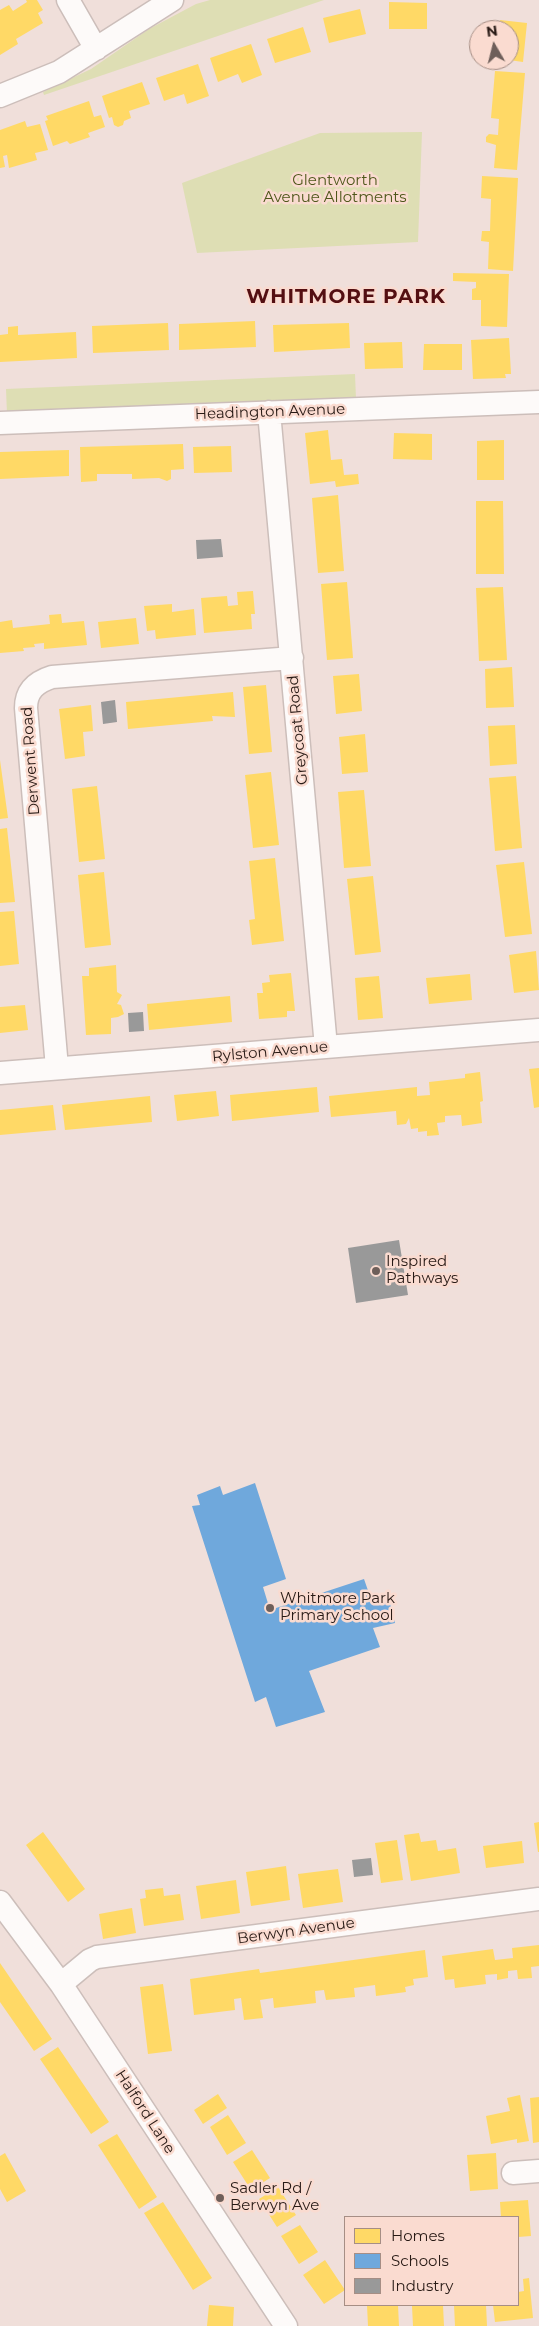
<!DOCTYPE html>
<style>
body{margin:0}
#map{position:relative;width:539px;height:2326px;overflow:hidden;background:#f0dfda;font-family:Montserrat,sans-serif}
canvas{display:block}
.legend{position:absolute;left:344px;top:2216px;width:175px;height:90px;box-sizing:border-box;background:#fadbd0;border:1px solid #a68e85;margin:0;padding:6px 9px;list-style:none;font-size:15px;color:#281a15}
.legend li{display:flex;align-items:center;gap:10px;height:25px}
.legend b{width:25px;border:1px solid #a68e85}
.north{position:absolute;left:469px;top:20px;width:50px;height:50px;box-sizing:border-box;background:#fadbd0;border:1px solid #a68e85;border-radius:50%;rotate:352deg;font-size:14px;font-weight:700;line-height:20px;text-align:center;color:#281a15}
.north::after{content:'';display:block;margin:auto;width:18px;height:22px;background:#6e5f5a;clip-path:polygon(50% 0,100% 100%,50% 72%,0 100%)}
</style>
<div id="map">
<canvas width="539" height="2326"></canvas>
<ul class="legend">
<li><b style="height:14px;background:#ffd966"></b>Homes</li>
<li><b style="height:14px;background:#6fa8dc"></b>Schools</li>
<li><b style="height:14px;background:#999"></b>Industry</li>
</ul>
<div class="north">N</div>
</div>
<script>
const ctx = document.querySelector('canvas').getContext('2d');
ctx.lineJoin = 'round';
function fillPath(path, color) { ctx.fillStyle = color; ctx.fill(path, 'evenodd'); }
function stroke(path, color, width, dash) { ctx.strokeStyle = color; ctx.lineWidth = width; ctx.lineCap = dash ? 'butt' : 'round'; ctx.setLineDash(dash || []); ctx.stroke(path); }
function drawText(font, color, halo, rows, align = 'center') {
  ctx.font = font + ' Montserrat,sans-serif'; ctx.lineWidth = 5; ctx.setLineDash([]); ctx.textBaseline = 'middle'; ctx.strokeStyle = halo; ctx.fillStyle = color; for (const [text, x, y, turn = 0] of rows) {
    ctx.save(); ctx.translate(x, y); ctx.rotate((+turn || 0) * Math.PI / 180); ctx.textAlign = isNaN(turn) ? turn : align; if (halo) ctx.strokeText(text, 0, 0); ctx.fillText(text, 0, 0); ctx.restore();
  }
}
fillPath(new Path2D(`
 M210,0H324L44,95L43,92L91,69L149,29L196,4Z
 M422,132L418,242L197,253L182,183L320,133Z
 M355,374L356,399L7,414L6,389Z`), '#dedeb4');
fillPath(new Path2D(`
 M26,0H37L43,10L38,13L43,23L16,39L18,44L0,55V10L9,5L13,11L27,2Z
 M389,2L427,3V29H389Z
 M360,9L366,34L329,43L323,18Z
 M500,20L527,23L523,62L509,60V30H499Z
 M303,27L311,52L275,63L267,39Z
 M251,44L262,75L242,83L238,74L218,82L210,58Z
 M198,64L209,96L187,104L184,94L164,101L156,78Z
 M495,71L525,73L517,170L494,168L496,145L486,142V137L489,134L498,135L499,119L491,118Z
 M142,82L150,104L129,111L131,118L124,121L123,125L118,127L114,125L112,117L109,118L102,96Z
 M89,101L94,117L101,115L105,127L88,133L90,137L70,144L67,141L53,146L45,121L48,120L46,116Z
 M25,121L27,127L40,124L48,150L35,153L37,160L9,168L7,155L3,156L5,167L0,168V130Z
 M482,176L518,178L513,271L488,269L489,242L481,241L482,231H490L491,199L481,198Z
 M453,273L509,274L507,327L481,326V300H472V289L476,288V282L453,281Z
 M255,321L256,347L179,350V324Z
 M168,323L169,350L93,353L92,326Z
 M349,323L350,348L274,352L273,325Z
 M18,326V335L76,332L77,358L0,362V335L8,334V327Z
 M509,338L511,374H505L506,378L473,379L471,340Z
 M402,342L403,368L365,369L364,343Z
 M424,344H462V370H423Z
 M328,430L331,460L342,459L344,475L358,474L359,484L336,487L335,481L310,484L305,433Z
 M394,433L432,434V460L393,459Z
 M504,440V480H477V441Z
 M183,444L184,469L171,470V479L167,481L159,478L132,479V474H97V481L81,482L80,447Z
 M231,446L232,472L194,473L193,447Z
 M69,450V476L0,479V452Z
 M338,495L344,571L318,573L312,498Z
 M476,501H503L504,574H476Z
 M347,582L353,658L327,660L321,584Z
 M503,587L507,660L479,661L476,588Z
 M253,591L255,614H251L252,629L204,633L201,598L227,596L228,606L238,605L237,592Z
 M172,604V612L194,609L196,635L156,639L155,630L147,631L144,606Z
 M61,614L62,623L84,621L87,645L44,649V643L34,644L35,647L23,648L24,651L0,653V622L12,620L13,628L50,624L49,615Z
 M136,618L139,644L101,648L98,622Z
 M512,667L514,707L486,708L485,669Z
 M359,674L362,711L336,714L333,676Z
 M266,685L272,752L249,754L243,687Z
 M233,692L235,717L212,716L213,721L128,729L126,702Z
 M91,705L93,731L83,732L85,756L65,759L59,709Z
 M515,725L517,764L490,766L488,726Z
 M365,734L368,772L342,774L339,737Z
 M0,760L8,818L0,819Z
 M271,772L279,845L253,848L245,775Z
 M516,776L522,848L495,851L489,778Z
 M97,786L105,859L79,862L72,789Z
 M364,790L371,866L344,868L338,792Z
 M7,828L15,902L0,903V829Z
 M275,858L284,941L252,945L249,920L255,919L249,861Z
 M524,862L532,934L505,937L496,865Z
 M104,872L111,945L85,948L78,875Z
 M373,876L381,952L355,955L347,879Z
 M14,911L19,964L0,966V912Z
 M536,951L539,990L514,993L509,955Z
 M116,965L117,992L122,995L117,1004L121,1005L124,1014L118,1017L111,1018V1034L86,1035L82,976H89V968Z
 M291,973L295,1011H287V1017L259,1019L257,993H263L262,983L270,982L269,975Z
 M470,974L472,1000L429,1004L426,978Z
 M379,976L383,1018L358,1020L355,978Z
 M230,996L232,1022L149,1030L147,1004Z
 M25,1005L28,1030L0,1033V1007Z
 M539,1068V1107L534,1108L529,1069Z
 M480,1072L483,1101L480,1102L482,1123L462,1126L461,1115L445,1116V1122L437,1123L439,1135L427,1136V1131L418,1132V1128L411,1129L409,1118L406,1124L397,1125L396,1111L331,1117L329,1096L417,1087V1096L430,1095L429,1082L465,1078V1074Z
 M317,1087L319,1112L232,1121L230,1095Z
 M216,1091L219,1116L177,1121L174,1095Z
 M150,1096L152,1122L65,1130L62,1105Z
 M53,1105L56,1130L0,1135V1110Z
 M539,1822V1852H538L534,1823Z
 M43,1832L85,1889L68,1902L26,1845Z
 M419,1833L421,1842L436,1840L438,1851L456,1848L460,1873L411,1881L404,1835Z
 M397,1840L403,1880L381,1883L375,1843Z
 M522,1841L524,1863L486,1868L483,1846Z
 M286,1866L290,1900L251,1906L246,1872Z
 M338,1869L343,1902L303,1908L298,1874Z
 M236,1880L240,1913L201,1919L196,1886Z
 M163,1888L164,1896L180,1894L184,1920L144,1926L140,1899L146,1898L145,1890Z
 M132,1908L136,1933L103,1939L99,1914Z
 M539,1945V1966L531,1967L532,1978L518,1979L517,1970L508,1971V1978L497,1980V1974L485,1975L486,1984L455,1988L454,1979L445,1980L442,1956L493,1949L495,1960L513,1958L512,1948Z
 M425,1950L428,1977L413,1979L414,1985L405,1987L406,1992L376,1996L375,1985L354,1988L355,1997L326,2000L324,1990L315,1991L316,2003L274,2008L273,1998L260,2000L263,2018L244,2020L241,1998L234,1999L235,2010L194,2015L190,1979L259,1969L260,1973Z
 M0,1963L52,2039L34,2051L0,2002Z
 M163,1984L172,2051L148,2054L140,1987Z
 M58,2047L109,2122L91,2134L40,2059Z
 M218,2094L227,2108L203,2124L194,2110Z
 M520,2095L529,2141L517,2143V2139L491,2144L486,2116L510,2111L507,2098Z
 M539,2097V2142L533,2143L530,2098Z
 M228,2115L246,2143L227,2155L210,2127Z
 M117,2134L157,2197L139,2209L98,2145Z
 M252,2150L270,2178L251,2190L233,2162Z
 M5,2153L26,2191L7,2202L0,2189V2156Z
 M496,2153L498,2189L470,2191L467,2155Z
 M278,2187L296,2215L277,2227L259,2199Z
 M528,2200L531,2236L518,2237V2217H501L500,2202Z
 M163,2202L212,2278L193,2290L144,2213Z
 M300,2225L318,2252L299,2264L281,2236Z
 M325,2260L345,2290L324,2304L303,2275Z
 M529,2278L533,2318L495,2322L493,2305H518V2292L524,2291L523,2279Z
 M209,2305L234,2307L233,2326H207Z
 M367,2305H398L399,2326H368Z
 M443,2305L444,2326H413L412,2306Z
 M454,2305H486L487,2326H455Z`), '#ffd966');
fillPath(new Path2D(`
 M255,1483L286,1579L263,1587L270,1610L364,1579L373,1605L389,1600L395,1623L373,1628L380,1647L309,1671L325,1712L276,1727L266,1697L255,1702L192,1506L200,1505L197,1495L220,1486L223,1495Z`), '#6fa8dc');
fillPath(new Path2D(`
 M221,539L223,557L197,559L196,540Z
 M115,700L117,722L103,724L101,702Z
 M143,1012L144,1031L129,1032L128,1013Z
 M399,1240L408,1295L356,1303L348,1248Z
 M371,1858L373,1875L354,1877L352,1860Z`), '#999');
const minor = new Path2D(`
 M68,0L96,49
 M0,96L59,72L172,0
 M269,412L326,1047
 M0,423L539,402
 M57,1068L26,708C26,691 36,682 52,677L292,658
 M0,1073L539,1030
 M0,1902L61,1984L286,2326
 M61,1984L90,1960L97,1957L539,1899
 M513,2173L539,2171`);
stroke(minor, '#ccbeba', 25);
stroke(minor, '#fdfaf9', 22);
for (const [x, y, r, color] of [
 [376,1271,5,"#6e5f5a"],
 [270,1608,5,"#6e5f5a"],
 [220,2198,5,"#6e5f5a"]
]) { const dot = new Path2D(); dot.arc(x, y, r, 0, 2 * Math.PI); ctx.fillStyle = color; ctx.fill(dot); stroke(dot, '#fadbd0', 2); }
drawText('15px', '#4e571a', '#fadbd0', [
 ["Glentworth",335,181],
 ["Avenue Allotments",335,198]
]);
drawText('15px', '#281a15', '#fadbd0', [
 ["Headington Avenue",270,412,-2],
 ["Greycoat Road",298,730,-95],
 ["Derwent Road",31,761,-94],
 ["Rylston Avenue",270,1052,-5],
 ["Berwyn Avenue",296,1931,-8],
 ["Halford Lane",145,2112,57]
]);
drawText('15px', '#281a15', '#fadbd0', [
 ["Inspired",386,1262],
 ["Pathways",386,1279],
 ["Whitmore Park",280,1599],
 ["Primary School",280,1616],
 ["Sadler Rd /",230,2189],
 ["Berwyn Ave",230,2206]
], 'left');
ctx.letterSpacing = '1px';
drawText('bold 20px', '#540f12', '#fadbd0', [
 ["WHITMORE PARK",346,297]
]);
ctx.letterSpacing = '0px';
</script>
